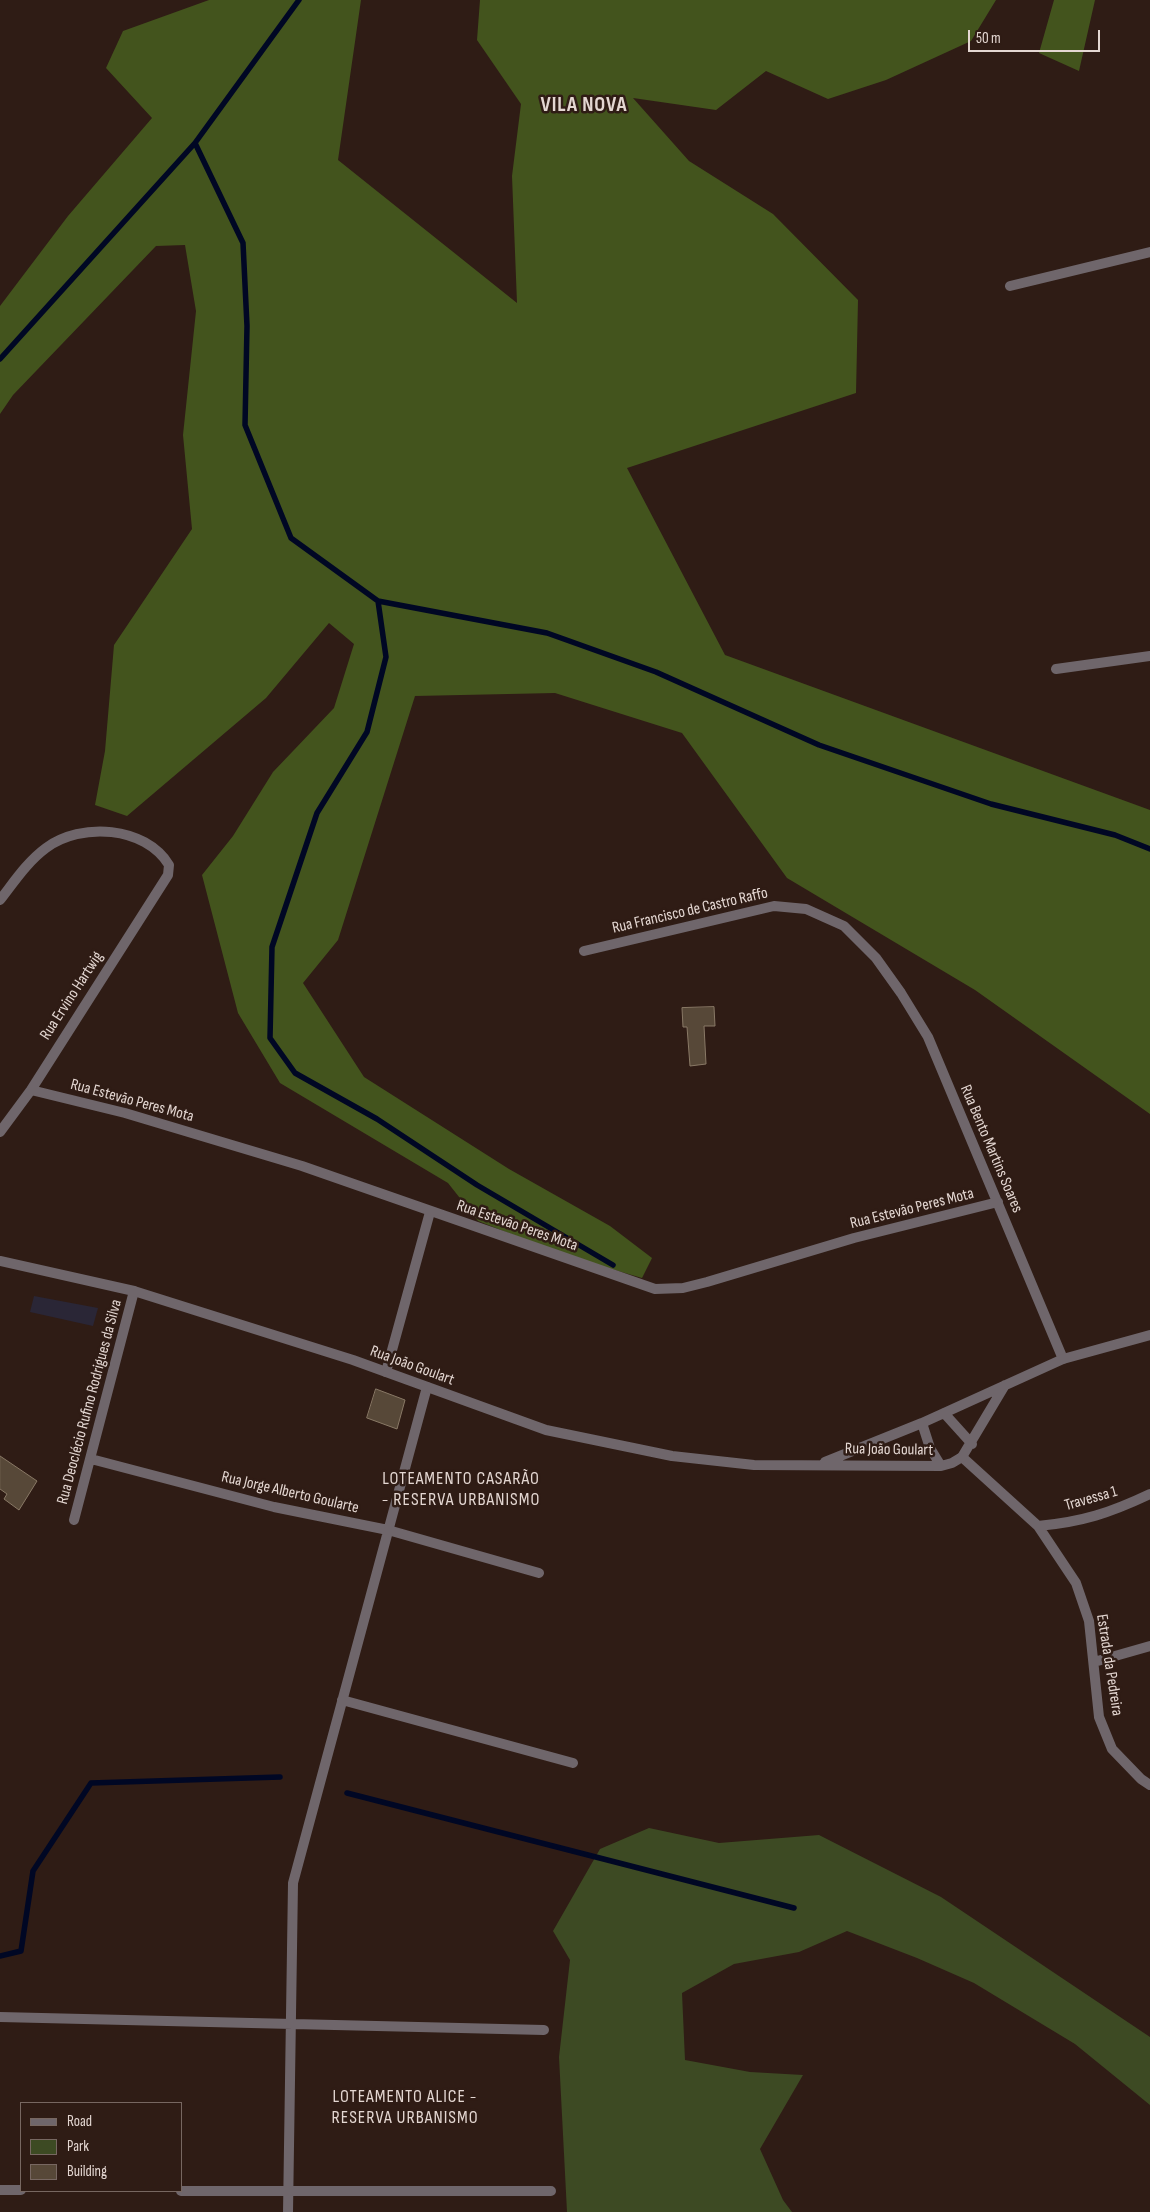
<!DOCTYPE html>
<meta charset="utf-8">
<style>
body{margin:0}
#map{position:relative;width:1150px;height:2212px;overflow:hidden;background:#2f1c15;font-family:"Sofia Sans Condensed",sans-serif}
canvas{display:block}
.legend{position:absolute;left:20px;top:2102px;width:162px;height:90px;box-sizing:border-box;background:#2f1c15;border:1px solid #776761;margin:0;padding:6px 9px;list-style:none;font-size:15px;color:#e4d7d2}
.legend li{display:flex;align-items:center;gap:10px;height:25px}
.legend b{width:25px;border:1px solid #776761}
.scale{position:absolute;left:968px;top:30px;width:132px;height:22px;box-sizing:border-box;border:2px solid #e4d7d2;border-top:0;padding-left:6px;font-size:15px;line-height:18px;white-space:nowrap;color:#e4d7d2;-webkit-text-stroke:4px #2f1c15;paint-order:stroke}
</style>
<div id="map">
<canvas width="1150" height="2212"></canvas>
<ul class="legend">
<li><b style="height:6px;background:#6f666b"></b>Road</li>
<li><b style="height:14px;background:#3d4a23"></b>Park</li>
<li><b style="height:14px;background:#574838"></b>Building</li>
</ul>
<div class="scale">50 m</div>
</div>
<script>
const ctx = document.querySelector('canvas').getContext('2d');
ctx.lineJoin = 'round';
function fillPath(path, color) { ctx.fillStyle = color; ctx.fill(path, 'evenodd'); }
function stroke(path, color, width, dash) { ctx.strokeStyle = color; ctx.lineWidth = width; ctx.lineCap = dash ? 'butt' : 'round'; ctx.setLineDash(dash || []); ctx.stroke(path); }
function drawText(font, color, halo, rows, align = 'center') {
  ctx.font = font + ' "Sofia Sans Condensed",sans-serif'; ctx.lineWidth = 5; ctx.setLineDash([]); ctx.textBaseline = 'middle'; ctx.strokeStyle = halo; ctx.fillStyle = color; for (const [text, x, y, turn = 0] of rows) {
    ctx.save(); ctx.translate(x, y); ctx.rotate((+turn || 0) * Math.PI / 180); ctx.textAlign = isNaN(turn) ? turn : align; if (halo) ctx.strokeText(text, 0, 0); ctx.fillText(text, 0, 0); ctx.restore();
  }
}
fillPath(new Path2D(`
 M34,1296L98,1308L93,1326L30,1312Z`), '#2a2636');
fillPath(new Path2D(`
 M649,1828L719,1843L819,1835L941,1897L1150,2037V2105L1075,2044L974,1983L917,1958L847,1931L799,1952L734,1964L682,1993L685,2060L750,2072L803,2075L760,2149L783,2200L792,2212H567L559,2057L570,1960L553,1931L600,1849Z`), '#3d4a23');
fillPath(new Path2D(`
 M209,0H361L338,160L517,303L512,176L521,104L477,40L480,0H996L971,41L886,80L828,99L766,71L716,110L633,98L689,161L773,214L858,300L856,393L627,468L725,655L1150,810V1114L975,990L787,878L682,733L555,693L415,696L338,940L303,983L364,1077L509,1169L610,1226L652,1258L642,1278L564,1255L478,1221L448,1183L280,1083L238,1013L202,875L233,836L273,772L334,708L354,644L329,623L266,698L127,816L95,805L105,751L114,645L192,529L183,435L196,311L185,245L156,246L13,395L0,414V306L68,216L152,118L106,68L123,31Z
 M1054,0H1095L1079,71L1039,53Z`), '#43541d');
stroke(new Path2D(`
 M299,0L195,143L243,243L247,326L245,425L291,538L378,601L386,657L367,732L317,813L272,947L270,1038L295,1073L377,1119L477,1185L613,1265
 M0,359L195,143
 M378,601L547,633L656,672L819,745L991,804L1115,835L1150,849
 M347,1793L794,1908
 M0,1956L21,1951L33,1871L91,1783L280,1777`), '#000724', 5.5);
const building = new Path2D(`
 M714,1007L715,1026H704L706,1064L690,1066L687,1027H683L682,1008Z
 M376,1389L405,1400L397,1429L367,1418Z
 M0,1456L37,1481L19,1510L4,1499L7,1494L0,1489Z`);
fillPath(building, '#574838');
stroke(building, '#897966', 1);
stroke(new Path2D(`
 M1010,286L1150,252
 M1056,669L1150,656
 M0,900C14,882 27,862 46,848C81,822 145,826 169,865L168,875L31,1090L0,1132
 M584,951L774,906L806,909L844,926L876,958L901,993L928,1037L1063,1359
 M31,1090L125,1113L302,1166L655,1289L683,1288L707,1282L854,1238L998,1202
 M386,1372L430,1212
 M962,1457L1038,1526L1076,1583L1089,1621L1099,1717L1112,1749L1141,1779L1150,1785
 M91,1459L274,1507L388,1530L539,1573
 M74,1520L134,1291
 M1038,1526C1082,1522 1110,1513 1150,1494
 M1094,1662L1150,1646
 M342,1700L573,1763
 M0,2017L544,2030
 M0,2190H21
 M181,2191H551
 M288,2212L293,1883L427,1387`), '#6f666b', 10);
stroke(new Path2D(`
 M0,1261L134,1291L353,1360L546,1430L672,1456L754,1465L941,1466L952,1463L962,1457L1005,1385
 M944,1413L972,1444
 M922,1423L930,1448L941,1466
 M825,1462L922,1423L1063,1359L1150,1335`), '#6f666b', 10);
drawText('16px', '#e4d7d2', '#2f1c15', [
 ["Rua Francisco de Castro Raffo",690,911,-13],
 ["Rua Ervino Hartwig",72,996,-57],
 ["Rua Estevão Peres Mota",132,1101,15],
 ["Rua Bento Martins Soares",991,1149,67],
 ["Rua Estevão Peres Mota",912,1209,-14],
 ["Rua Estevão Peres Mota",517,1226,19],
 ["Rua João Goulart",412,1366,20],
 ["Rua Deoclécio Rufino Rodrigues da Silva",90,1402,-75],
 ["Rua João Goulart",889,1450,1],
 ["Rua Jorge Alberto Goularte",290,1493,13],
 ["Travessa 1",1091,1499,-16],
 ["Estrada da Pedreira",1109,1665,81]
]);
ctx.letterSpacing = '1px';
drawText('18px', '#e4d7d2', '#2f1c15', [
 ["LOTEAMENTO CASARÃO",461,1479],
 ["- RESERVA URBANISMO",461,1500],
 ["LOTEAMENTO ALICE -",405,2097],
 ["RESERVA URBANISMO",405,2118]
]);
ctx.letterSpacing = '0px';
ctx.letterSpacing = '1px';
drawText('bold 21px', '#e4d7d2', '#2f1c15', [
 ["VILA NOVA",584,106]
]);
ctx.letterSpacing = '0px';
</script>
